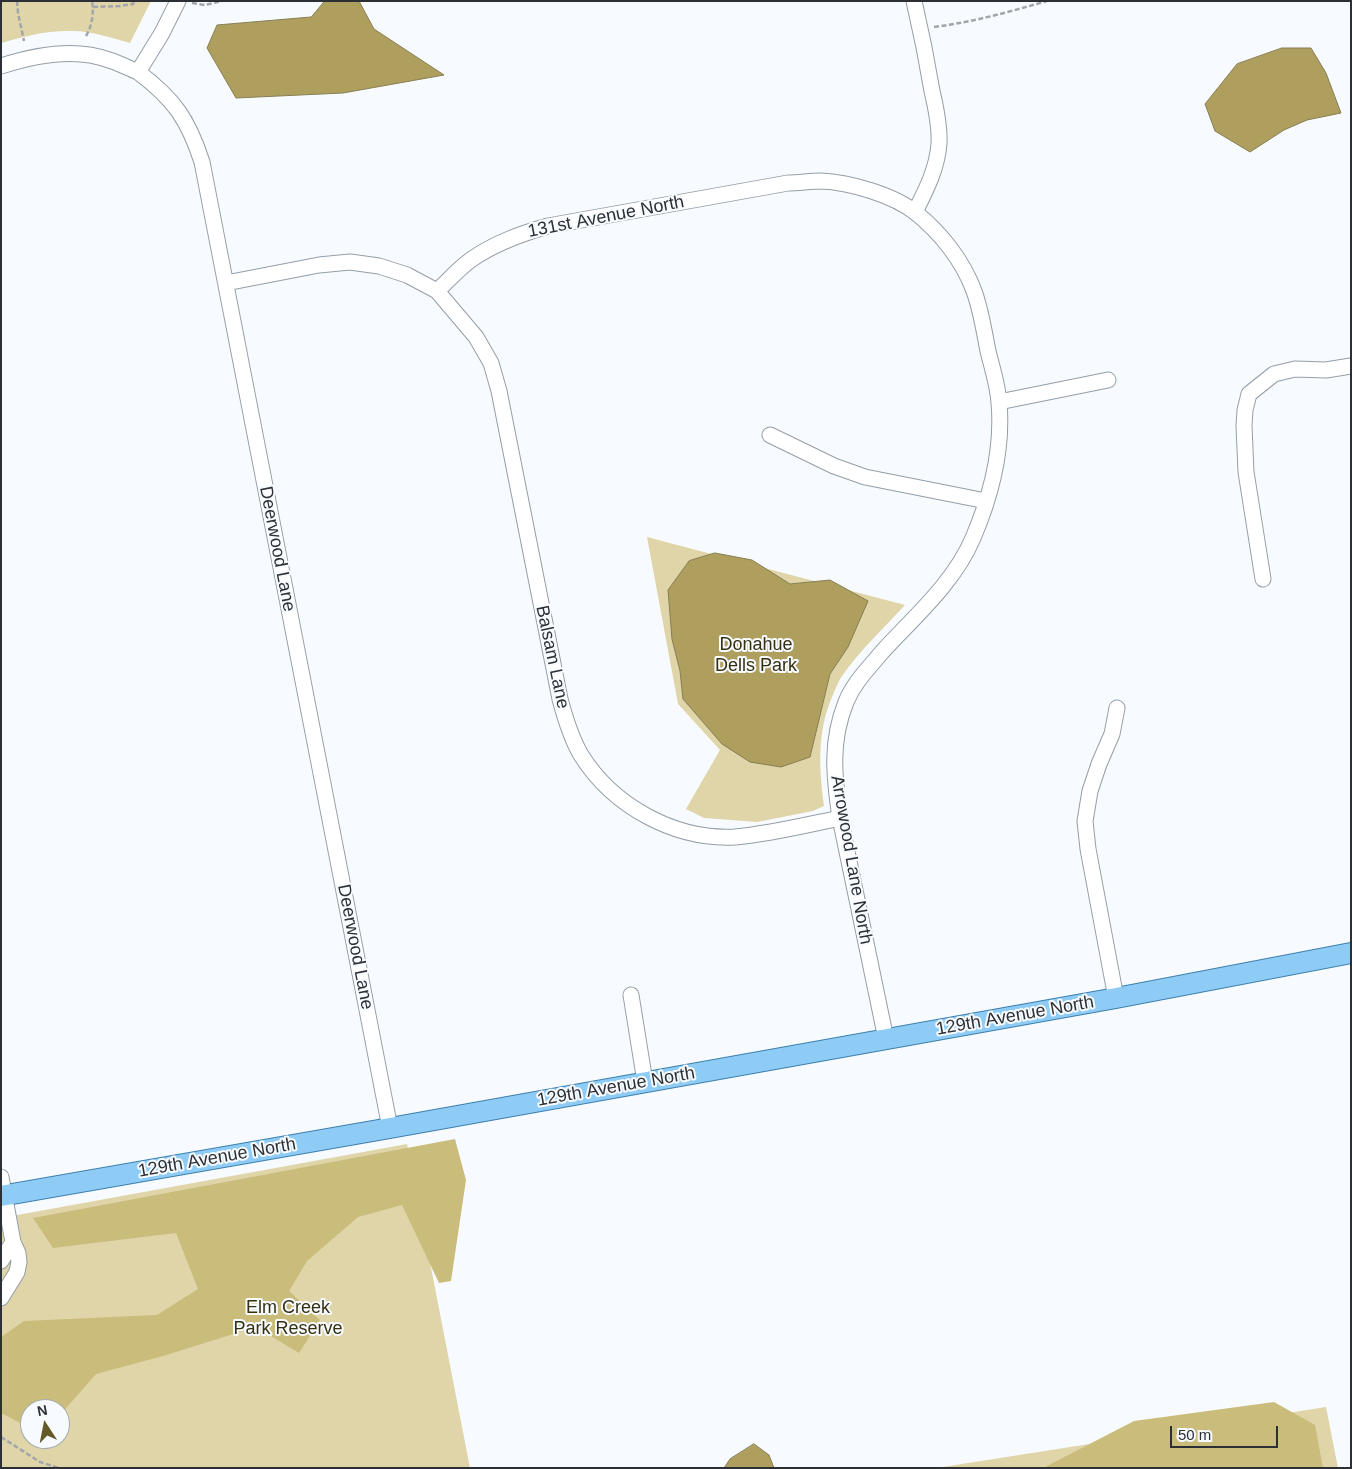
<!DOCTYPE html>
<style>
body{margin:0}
#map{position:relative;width:1352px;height:1469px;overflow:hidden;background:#f7fbff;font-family:Helvetica,sans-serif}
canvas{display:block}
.frame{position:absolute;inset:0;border:2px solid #2c3034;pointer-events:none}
.north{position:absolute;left:20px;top:1399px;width:50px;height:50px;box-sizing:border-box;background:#f7fbff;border:1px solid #a6aaae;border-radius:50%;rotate:349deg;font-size:14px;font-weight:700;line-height:20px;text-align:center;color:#2c3034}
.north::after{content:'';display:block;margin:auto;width:18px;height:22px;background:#655a27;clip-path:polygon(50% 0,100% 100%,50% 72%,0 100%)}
.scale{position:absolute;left:1170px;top:1426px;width:108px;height:22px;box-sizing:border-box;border:2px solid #2c3034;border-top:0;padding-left:6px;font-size:15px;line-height:18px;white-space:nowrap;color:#2c3034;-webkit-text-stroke:4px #f7fbff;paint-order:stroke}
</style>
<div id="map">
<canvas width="1352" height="1469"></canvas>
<div class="frame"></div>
<div class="north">N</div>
<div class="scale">50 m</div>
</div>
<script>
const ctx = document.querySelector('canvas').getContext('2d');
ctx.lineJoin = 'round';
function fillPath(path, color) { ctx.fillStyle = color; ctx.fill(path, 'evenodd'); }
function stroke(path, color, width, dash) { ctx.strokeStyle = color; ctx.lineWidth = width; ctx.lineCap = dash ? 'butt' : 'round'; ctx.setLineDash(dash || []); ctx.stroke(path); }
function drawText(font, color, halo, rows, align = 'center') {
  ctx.font = font + ' Helvetica,sans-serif'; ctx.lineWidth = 4; ctx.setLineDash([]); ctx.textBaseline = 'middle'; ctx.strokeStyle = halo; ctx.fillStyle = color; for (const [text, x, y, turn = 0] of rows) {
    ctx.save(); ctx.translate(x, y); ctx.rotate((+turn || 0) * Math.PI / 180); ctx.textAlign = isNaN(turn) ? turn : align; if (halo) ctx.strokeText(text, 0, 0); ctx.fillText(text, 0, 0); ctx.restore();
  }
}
fillPath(new Path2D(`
 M1,1H151L130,43C111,38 92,31 73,31C48,30 25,36 1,43Z
 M647,537L905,605C884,628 860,650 842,676C838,682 835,690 832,697C817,732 819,768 824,806L813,811L757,822L704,818L686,809L720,750L678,704Z
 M407,1144L470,1468H1V1218ZM30,1409H60V1439H30Z
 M1326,1407L1338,1468H936Z`), '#dfd5a9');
fillPath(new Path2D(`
 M455,1139L466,1180L451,1281L439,1283L402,1205L358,1217L307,1261L289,1291L320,1320L299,1353L256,1327L163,1356L96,1374L60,1415V1409H30V1428L1,1413V1337L24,1321L157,1315L198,1289L176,1233L53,1248L33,1218Z
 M1274,1402L1315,1425L1323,1468H1047V1466L1134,1421Z`), '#cabc7b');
const water = new Path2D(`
 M325,1H359L374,29L444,75L343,93L236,98L207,48L217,25L311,17Z
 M1282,48H1311L1326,73L1341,113L1307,120L1284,130L1250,152L1215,131L1205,104L1237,64Z
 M715,553L752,560L790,584L830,580L868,601L848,647L830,674L810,757L781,767L750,762L722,744L683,699L680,671L672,639L668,590L689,561Z
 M754,1444L769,1455L774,1468H724L730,1459Z`);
fillPath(water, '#ae9f5f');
stroke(water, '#877e52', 1);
const minor = new Path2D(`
 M178,1L162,33L138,72C174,99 188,119 202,162L390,1128
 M914,1C921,31 927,61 932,91C936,108 940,127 939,144C937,169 926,190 915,212
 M1,66C35,55 75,47 109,60C119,63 128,68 138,72
 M226,283L319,265L350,262L379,266L407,275L437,291L476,337L491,363L499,391L560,699C565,718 571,738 581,755C613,806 674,840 735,837C770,834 806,825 840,818
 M437,291C448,281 459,268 472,259C495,243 520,234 548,226L788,183C799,183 810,181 821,181C849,182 894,195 916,213C941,233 963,261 974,291C981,310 984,331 988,351C992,368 998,385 999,403C1003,448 991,496 973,538C954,583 914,617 882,652C869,668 854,682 846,702C830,742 834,776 840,818L886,1039
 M999,402L1108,380
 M770,435L834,466L865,477L986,501
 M1263,579L1246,472L1244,426L1245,410L1249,394L1274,374L1295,369L1326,370L1351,366
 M631,995L645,1082
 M1116,998L1088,849L1085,821L1090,791L1099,764L1112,734L1117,708
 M1,1177L13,1242L18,1253L19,1262L17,1272L1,1298
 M1,1261L13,1242`);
const major = new Path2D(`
 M1,1196L390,1128L1116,998L1351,953`);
stroke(minor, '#949ea7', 17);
stroke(major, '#3c7fae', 22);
stroke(new Path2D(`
 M17,1L18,13L24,41
 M192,3L205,5L222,1
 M93,7L120,6L133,4L134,1
 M934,27C973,22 1009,12 1047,1
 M86,36C92,26 94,13 92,1
 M1,1437L40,1462L59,1468`), '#a2a6aa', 2.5, [5, 2.5]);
stroke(minor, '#fff', 15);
stroke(major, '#8fccf5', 20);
drawText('18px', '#2c3034', '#f7fbff', [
 ["131st Avenue North",606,217,-11],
 ["Deerwood Lane",277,549,79],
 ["Balsam Lane",552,657,78],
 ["Arrowood Lane North",851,860,80],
 ["Deerwood Lane",355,947,79],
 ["129th Avenue North",1015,1016,-10],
 ["129th Avenue North",616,1087,-10],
 ["129th Avenue North",217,1158,-10]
]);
drawText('18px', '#363012', '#f7fbff', [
 ["Donahue",756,645],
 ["Dells Park",756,666],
 ["Elm Creek",288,1308],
 ["Park Reserve",288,1329]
]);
</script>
